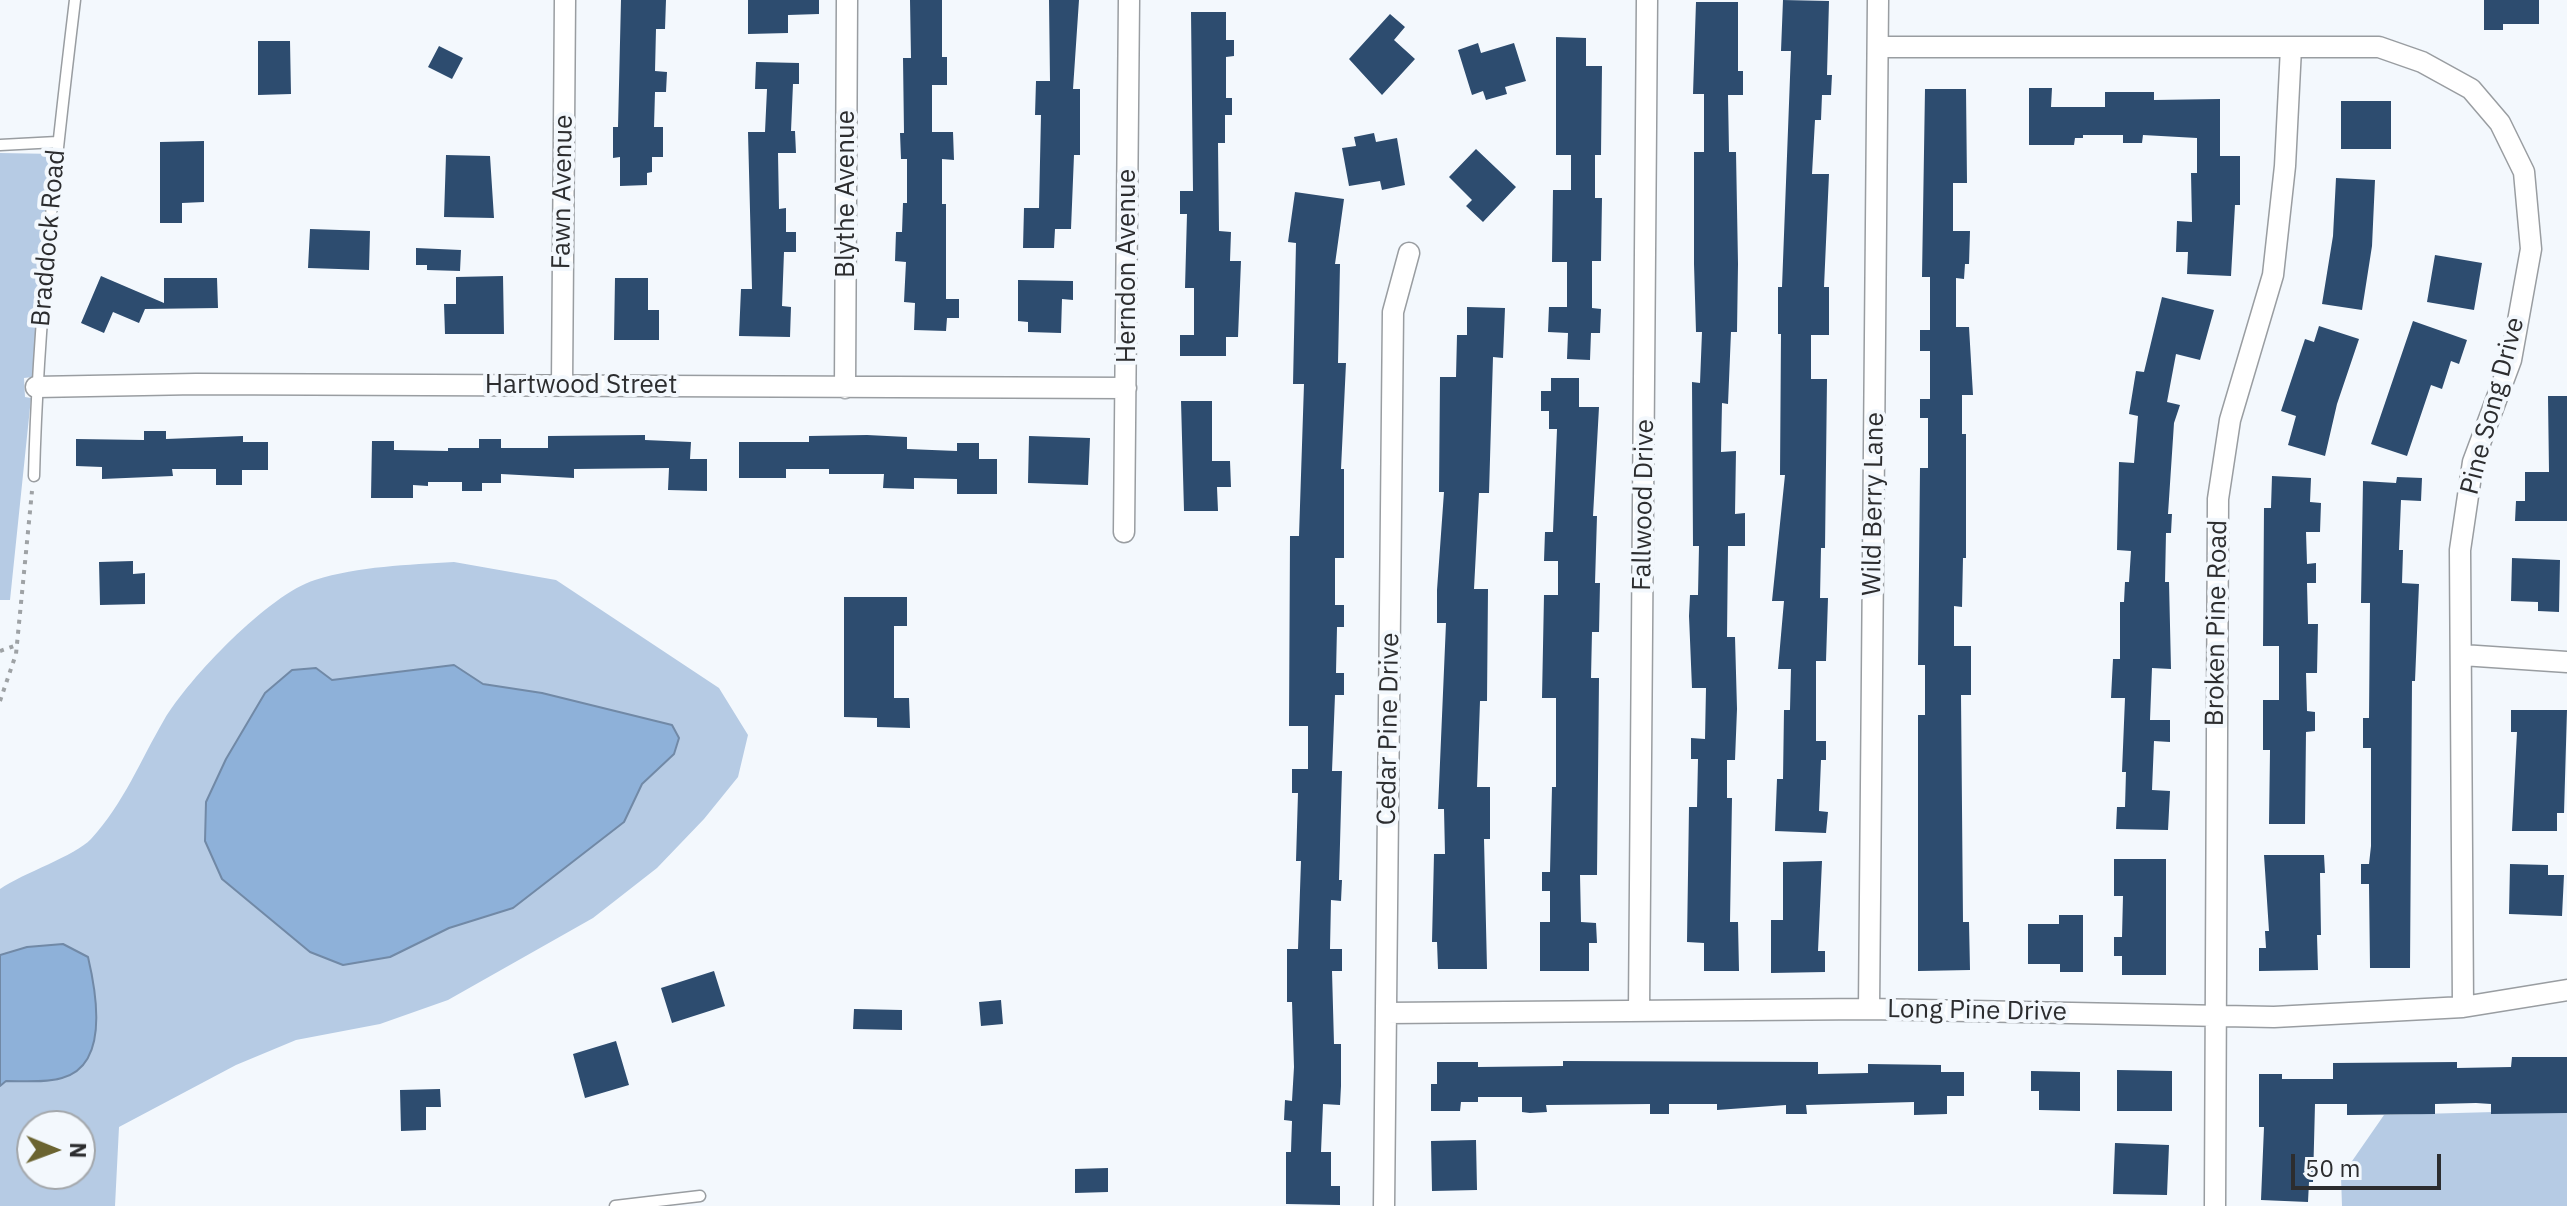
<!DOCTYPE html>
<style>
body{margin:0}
#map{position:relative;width:2567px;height:1206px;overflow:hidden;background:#f3f8fd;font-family:"IBM Plex Sans",sans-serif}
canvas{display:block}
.north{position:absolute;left:16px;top:1110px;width:80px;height:80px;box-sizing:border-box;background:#f3f8fd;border:2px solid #a3a7ab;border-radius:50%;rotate:91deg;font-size:22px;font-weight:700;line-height:32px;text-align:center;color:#2c2d2f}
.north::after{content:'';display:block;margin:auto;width:28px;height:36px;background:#6b6431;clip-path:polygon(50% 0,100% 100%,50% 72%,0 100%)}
.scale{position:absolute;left:2291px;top:1154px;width:150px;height:36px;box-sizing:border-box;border:4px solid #2c2d2f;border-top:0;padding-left:10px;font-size:24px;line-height:28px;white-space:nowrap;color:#2c2d2f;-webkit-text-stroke:6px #f3f8fd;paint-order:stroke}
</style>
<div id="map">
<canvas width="2567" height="1206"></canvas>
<div class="north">N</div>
<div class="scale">50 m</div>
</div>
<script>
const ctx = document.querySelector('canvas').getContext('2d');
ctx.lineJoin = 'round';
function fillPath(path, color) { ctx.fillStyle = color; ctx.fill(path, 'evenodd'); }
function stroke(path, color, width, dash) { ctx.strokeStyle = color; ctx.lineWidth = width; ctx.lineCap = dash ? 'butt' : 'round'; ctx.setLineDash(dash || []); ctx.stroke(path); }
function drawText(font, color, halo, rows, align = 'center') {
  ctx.font = font + ' "IBM Plex Sans",sans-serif'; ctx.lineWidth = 8; ctx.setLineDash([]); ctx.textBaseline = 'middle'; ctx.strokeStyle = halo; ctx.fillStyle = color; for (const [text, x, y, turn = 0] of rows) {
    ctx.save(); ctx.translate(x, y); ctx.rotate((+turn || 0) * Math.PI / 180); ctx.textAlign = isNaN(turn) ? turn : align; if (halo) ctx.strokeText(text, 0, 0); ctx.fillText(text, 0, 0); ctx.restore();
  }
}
fillPath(new Path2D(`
 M0,153L56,154L33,377L24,378L25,397L31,398L10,600H0Z
 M454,562L556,580L719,688L748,735L738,777L704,819L657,868L593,918L448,1000L380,1024L296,1040L236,1065L119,1127L115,1206H0V1086L6,1081H33L27,947L0,955V889C23,873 75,856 91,839C124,803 140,761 164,720C189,678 269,594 315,580C359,566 408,565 454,562ZM454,665L482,684L542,693L605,712L674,754L642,784L624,822L449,928L390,957L344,965L310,952L280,926L226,759L265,693L292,670L316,668L331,680ZM32,1126H80V1174H32Z
 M2567,1110V1206H2342L2341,1177L2384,1115Z`), '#b6cbe4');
const water = new Path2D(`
 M454,665L483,684L542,693L672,725L679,738L674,754L642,784L624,822L513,908L449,928L390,957L343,965L310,952L222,879L205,841L206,802L226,759L265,693L292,670L316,668L332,680Z
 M63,944L88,957C96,991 110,1065 62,1078C45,1083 24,1081 6,1081L0,1086V955L27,947Z`);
fillPath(water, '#8eb1d9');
stroke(water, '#7189a6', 2);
fillPath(new Path2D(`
 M621,0H666L665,29H656L655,71L667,72L666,92H655L654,127H663V157H652V172L647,173V185L620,186V157L613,158V127H618Z
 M748,0H819V14L788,15V33L748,34Z
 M910,0H942V57H947V85H932V132H953L954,160L942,159V204H946V299H959V318H947L946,331L914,330L915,303L904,302L906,262L895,261L896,232H902L903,203H907V159H901L900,133H904L903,58H911Z
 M1049,0H1079L1073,89H1080V155H1074L1071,229H1055L1054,248H1023L1024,208H1039L1041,115H1035L1036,81H1050Z
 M1783,0L1829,1L1827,75H1832L1831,95H1822L1821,120H1815L1812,174H1829L1824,287H1829V335H1811V379H1827L1825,548H1821L1820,598H1828L1826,661H1816V741H1826V760H1821L1819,811L1828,812L1826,833L1775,831L1777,779H1783L1784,710H1790L1791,669H1778L1784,601H1772L1785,475H1780L1781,334H1778V287H1782L1791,51H1781Z
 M2484,0H2539V24H2503V30H2484Z
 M1696,2H1738V71H1743V95H1728L1729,152H1736L1738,264L1737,332H1731L1728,404L1722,403L1721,452L1736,451L1735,514L1745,513V546H1728L1727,637H1735L1737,709L1735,760H1727V798H1732L1730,922H1738L1739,971H1704V943L1687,942L1689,807H1697L1698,759H1691V738L1705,739L1706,688H1692L1689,616L1690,595H1698L1699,546H1693L1692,382L1700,383L1702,332H1696L1694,264V152H1704V94H1693Z
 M1191,12H1226V40H1234V56L1226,57V98H1232V115H1225V143H1218L1219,231L1231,232L1230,261H1241L1238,337H1226V356H1180V335H1194V288H1185L1187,214H1180V191H1193Z
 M1390,14L1405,27L1394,40L1415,59L1382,95L1349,59Z
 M1556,37L1586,38V66H1602L1601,155H1595V198H1602L1601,261H1592V308L1601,309L1600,333H1591L1590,360L1567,359L1568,333L1548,332L1549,307H1567V262H1552L1553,190H1571V155H1556Z
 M258,41H290L291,94L258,95Z
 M1478,43L1481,53L1514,43L1526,81L1505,87L1507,94L1486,100L1483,91L1472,95L1458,50Z
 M439,46L463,58L452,79L428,67Z
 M756,62L799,63V84H793L791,131H795L796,153H778L779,209L786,208V232H796V252H784L782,306L791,307L790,337L739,336L741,289H752L748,132H765L767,89H755Z
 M2029,88H2052L2051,107H2105V92H2154V100L2220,99V156H2240V205H2235L2231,276L2187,274L2188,252H2176L2177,221L2192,222L2191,173H2197V138L2143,135L2142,143H2123V135H2083V138H2075L2074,145H2029Z
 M1925,89H1966L1967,183H1953V231H1970L1969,264H1965L1964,279L1956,278V327H1969L1973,395H1962V434H1966V558H1963L1962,607L1954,606V646H1971V695H1961L1963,922H1969L1970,970L1918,971V715H1925V665H1918L1920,468H1928V418H1920V399H1930V351H1920V330H1930V277H1922Z
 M2341,101H2391V149H2341Z
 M1374,133L1376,142L1397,138L1405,185L1382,190L1380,181L1349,186L1342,148L1356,146L1354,137Z
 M204,141V202L182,203V223H160V142Z
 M1476,149L1516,187L1483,222L1466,206L1472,200L1449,177Z
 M446,155L490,156L494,218L444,217Z
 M2336,178L2375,180L2372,246L2362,310L2322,304L2333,236Z
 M1295,192L1344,199L1335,264H1340L1338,363H1346L1341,469H1344V558H1335V605H1344V627H1337L1336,673H1344V695H1335L1332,771H1342L1339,880H1342L1341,901L1331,900L1330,949H1342V971H1332L1334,1044H1341V1086L1340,1105L1323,1104L1321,1152H1331V1186H1340V1205L1286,1204V1152H1291L1292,1121L1284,1120L1285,1100L1292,1101L1294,1067L1292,1002H1287V949H1298L1301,861H1296L1298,793H1292V769H1308V726H1289L1290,536H1299L1304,384H1293L1296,243L1288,242Z
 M310,229L370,231L369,270L308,268Z
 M416,248L461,250L460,271L427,270V265H416Z
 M2435,255L2482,263L2474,310L2427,302Z
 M101,276L164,303V278H217L218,308L145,309L139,323L113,312L104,333L81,323Z
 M503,276L504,334H445L444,304H456V277Z
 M615,278H648V310H659V340H614Z
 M1018,280L1073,281V300L1062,299L1061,333L1028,332V322L1018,321Z
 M2162,297L2214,310L2200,360L2176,354L2167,402L2180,405L2174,423L2168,514H2172L2171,533H2166L2165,582H2169L2171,669L2152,668L2150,720H2170V742L2154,741L2152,790L2170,791L2168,830L2116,829L2117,807H2125L2126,772H2122L2125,698H2111L2113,659H2120V602H2124L2125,582H2129L2131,551L2117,550L2119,462L2134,463L2138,416L2129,414L2136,371L2144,372Z
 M1467,307L1505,308L1503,358L1493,357L1489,493H1479L1474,589H1488L1487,701H1480L1477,787H1490V839H1484L1487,969H1438L1437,942H1432L1434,854H1445L1444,809H1438L1446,623H1437V590L1444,492H1439L1440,377H1456L1457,335H1467Z
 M2413,321L2467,340L2459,364L2451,361L2442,389L2431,385L2407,456L2371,444Z
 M2319,326L2359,339L2337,404L2325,456L2288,445L2296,416L2281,411L2305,339L2314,342Z
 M1551,378H1579V407H1599L1593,516H1597L1595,583H1600L1599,632H1592L1591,678H1599L1597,875H1580L1581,922L1596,923L1597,943H1589V971H1540V922H1550V891H1542V872H1550L1552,787H1556V698H1542L1544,595H1558V561H1544L1545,532H1553L1557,429H1549V411H1541V391H1551Z
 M2548,396H2567V521H2515L2516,501H2525V472H2549Z
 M1181,401H1212V461H1230L1231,487H1217L1218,511H1184Z
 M144,431H166V439L243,436V442H268V470H242V485H216V469H172L173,476L102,479V467L76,466V439L144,440Z
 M645,435V440L691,442L690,459H707V491L668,490L669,468L574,469V478L501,474V483H482V491H462V482H428V486L413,485V498H371L372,441H394V450L448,451V448H479V439H501V448H548V436Z
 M867,435L907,437V449L957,451V443H979V459H997V494H957V479L914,478V489L883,488L884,474H829V469H786V478H739V442H809V436Z
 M1029,436L1090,438L1088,485L1028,483Z
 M2272,476L2311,478L2310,502L2321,503L2320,532H2306L2307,564L2316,563V583H2307L2308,624H2318L2317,673H2306L2307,711L2315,712V731L2306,732L2305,824H2269L2270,750H2263V700H2279V646H2263L2264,508H2271Z
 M2397,477L2422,478L2421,501L2401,500L2399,550H2403L2402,583L2419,584L2415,681H2412L2410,968H2370L2369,884H2361V864H2369L2371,846V748H2363V718H2369L2370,603H2361L2363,481L2396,483Z
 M2512,558L2560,560L2559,612L2538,611V602L2511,601Z
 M133,561V574L145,573V604L100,605L99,562Z
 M844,597H907V626H894V698H909L910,728L877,727V718L844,717Z
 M2511,710H2567L2564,813H2557V831H2512L2517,732H2511Z
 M2264,855H2324L2325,873H2320L2321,935H2317L2318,970L2259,971V948H2266L2265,931H2269Z
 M2114,859H2166V975H2122V956H2114V937H2122L2123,896H2114Z
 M1822,861L1818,951H1825V972L1771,973V920H1783V862Z
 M2510,864L2548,865V875H2564L2562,916L2509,914Z
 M2059,915H2083V972H2060V964H2028V924H2059Z
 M714,971L725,1006L672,1023L661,988Z
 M1001,1000L1003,1024L981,1026L979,1002Z
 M854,1009L902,1010V1030L853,1029Z
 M616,1041L629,1085L585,1098L573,1054Z
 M2512,1057H2567V1113L2491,1114V1104L2476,1103L2435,1104V1114L2347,1115V1104H2315L2313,1182H2309L2308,1202L2261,1200L2264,1127H2259V1074H2282V1079H2333V1063L2457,1062V1068L2511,1067Z
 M1563,1061L1818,1062V1074L1868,1073V1064L1941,1065V1072H1964V1096H1947V1114L1914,1115V1102L1806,1105L1807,1114H1786V1105L1717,1110V1104H1669V1114H1650V1104L1546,1105L1547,1112L1530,1113L1522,1112V1097H1478V1102H1461L1460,1111H1431V1084H1437V1062H1478V1067L1563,1066Z
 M2117,1070L2172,1071V1111H2117Z
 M2031,1071L2080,1072V1111L2039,1110V1091H2031Z
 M440,1089L441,1107H426V1130L401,1131L400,1090Z
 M1476,1140L1477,1190L1432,1191L1431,1141Z
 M2115,1143L2169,1145L2167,1195L2113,1194Z
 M1108,1168V1192L1075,1193V1169Z`), '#2d4c6f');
const lane = new Path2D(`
 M0,145L57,142
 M34,476C38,317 56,158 75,0
 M615,1206L700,1196`);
const street = new Path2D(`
 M1878,47H2379L2422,62L2471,89L2500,123L2524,172L2531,249L2511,360L2473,462L2460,550L2463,1007
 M562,385L565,0
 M36,387L196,384L1126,388
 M845,388L847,0
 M1124,532L1129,0
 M2462,655L2567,662
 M1869,1009L1878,0
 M1639,1011L1647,0
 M1386,1013L1869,1009L2274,1017L2463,1007L2567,990
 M1384,1206L1393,312L1409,253
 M2215,1206L2218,499L2230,420L2273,275L2285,166L2291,48`);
stroke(lane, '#999da1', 13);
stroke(street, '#999da1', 23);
stroke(new Path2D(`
 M0,651L17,645
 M0,701L16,654L32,491`), '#9ea2a5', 4, [4, 6]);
stroke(lane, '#fff', 10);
stroke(street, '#fff', 20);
drawText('26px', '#2c2d2f', '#f3f8fd', [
 ["Fawn Avenue",563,192,-89],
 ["Blythe Avenue",846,194,-90],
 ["Braddock Road",49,238,-85],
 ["Herndon Avenue",1127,266,-90],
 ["Hartwood Street",581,385],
 ["Pine Song Drive",2493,406,-75],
 ["Wild Berry Lane",1874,504,-89],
 ["Fallwood Drive",1644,505,-89],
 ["Broken Pine Road",2217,623,-89],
 ["Cedar Pine Drive",1389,729,-89],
 ["Long Pine Drive",1977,1011,1]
]);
</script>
